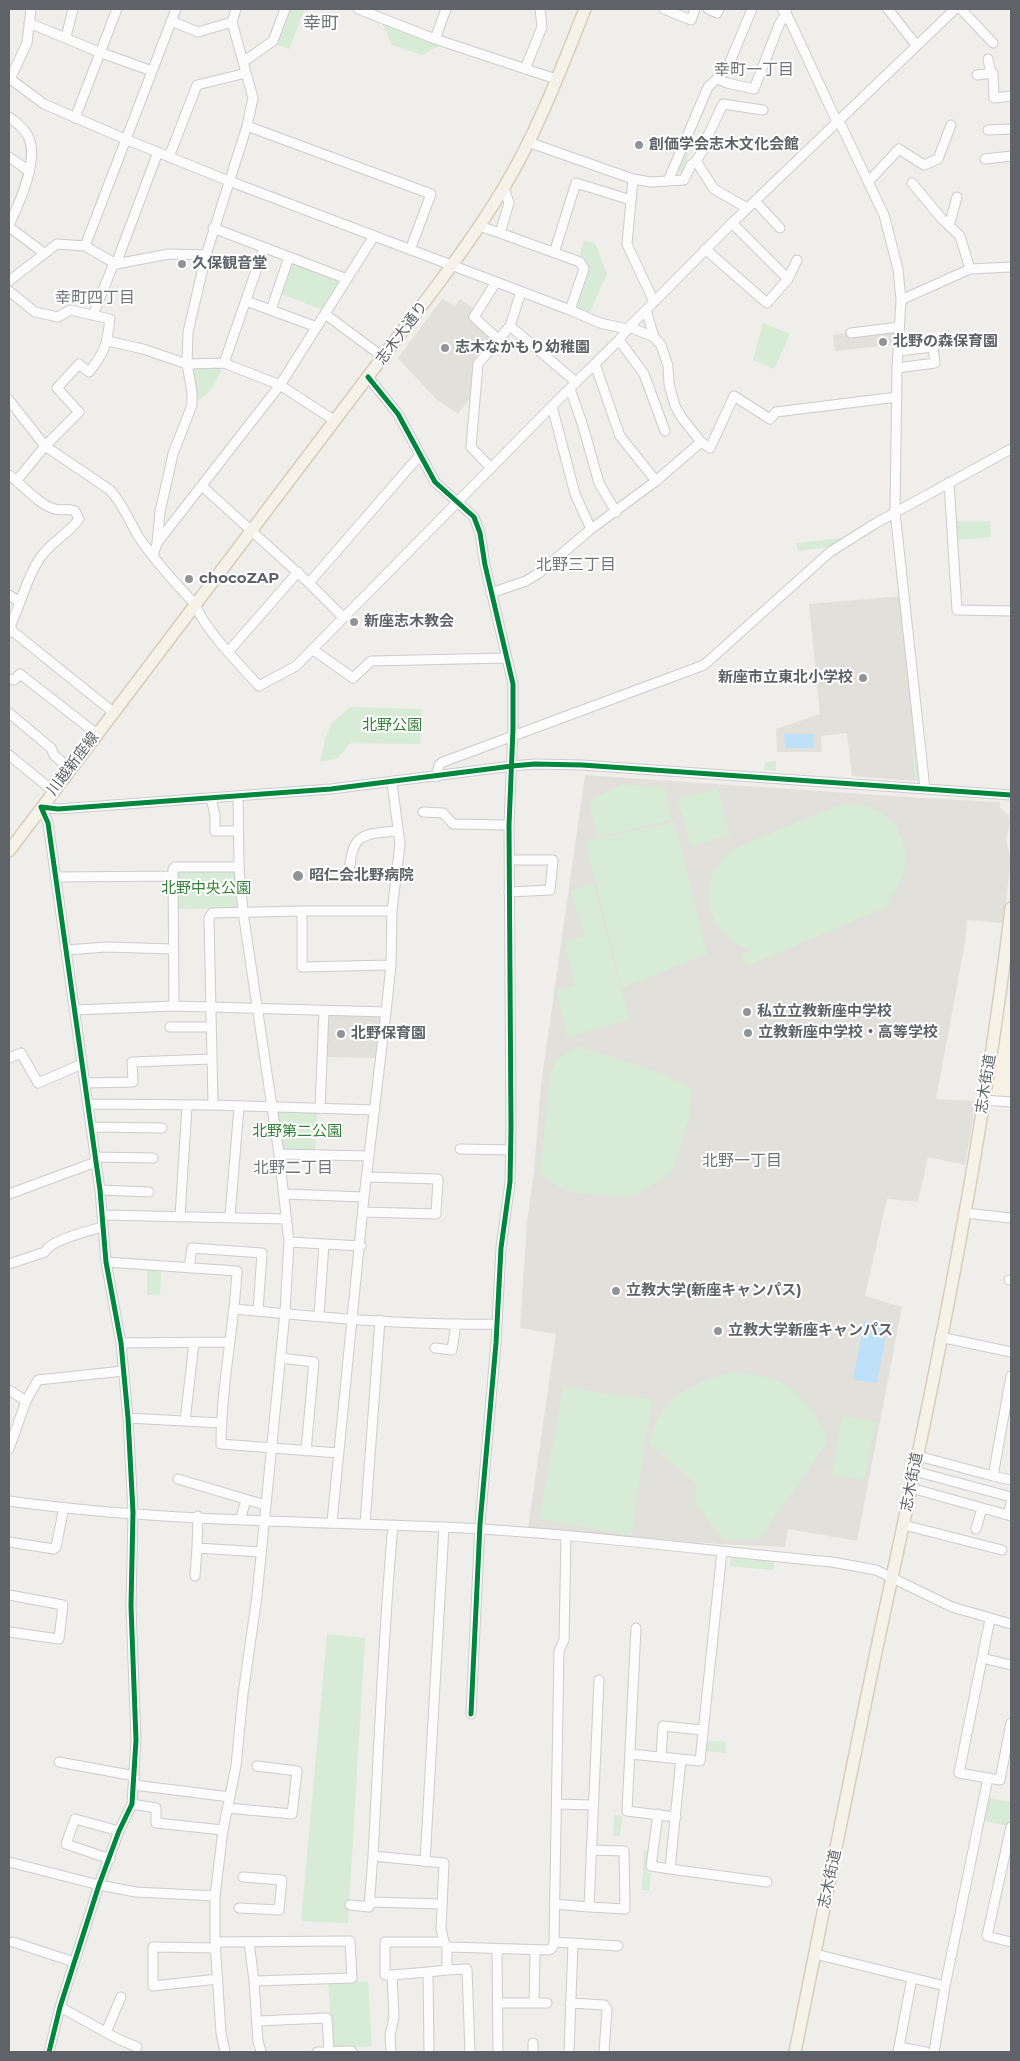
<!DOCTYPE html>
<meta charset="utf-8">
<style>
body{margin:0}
#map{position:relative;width:1020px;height:2061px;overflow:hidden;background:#efeeea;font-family:Montserrat,sans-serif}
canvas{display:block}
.frame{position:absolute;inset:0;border:10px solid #5f6368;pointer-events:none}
</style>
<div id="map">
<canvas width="1020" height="2061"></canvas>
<div class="frame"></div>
</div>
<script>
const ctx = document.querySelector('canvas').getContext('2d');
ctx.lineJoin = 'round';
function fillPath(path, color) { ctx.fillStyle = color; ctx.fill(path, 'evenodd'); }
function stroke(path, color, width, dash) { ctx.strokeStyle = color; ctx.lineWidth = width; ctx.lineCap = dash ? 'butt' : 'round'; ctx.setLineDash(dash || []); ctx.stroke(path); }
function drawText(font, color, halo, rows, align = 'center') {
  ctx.font = font + ' Montserrat,"Noto Sans JP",sans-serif'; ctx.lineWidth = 4; ctx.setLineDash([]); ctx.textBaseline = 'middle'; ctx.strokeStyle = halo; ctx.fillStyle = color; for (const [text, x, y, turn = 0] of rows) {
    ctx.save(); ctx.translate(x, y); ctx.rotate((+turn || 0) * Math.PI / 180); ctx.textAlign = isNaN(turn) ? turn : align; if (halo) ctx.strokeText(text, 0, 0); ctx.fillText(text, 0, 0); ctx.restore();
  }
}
fillPath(new Path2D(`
 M1006,1003L1011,1004V1098L994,1097L992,1094Z`), '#f7f3e4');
fillPath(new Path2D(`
 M442,299L455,306L460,299L474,308L469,317L491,335L492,339L473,361V385L470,398L458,414L436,399L398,358Z
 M899,327L898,344L835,351L833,335Z
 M902,596L917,745L913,746L915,781L852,776L847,733L821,736L822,752H777L776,729L820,714L809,604Z
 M585,775L921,798L1000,802V808L1009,815L1010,822L1006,841L1011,860L1003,923L967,920L965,943L936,1099L976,1101L965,1165L928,1157L918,1202L887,1199L865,1296L902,1307L857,1541L788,1529L785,1547L719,1544L528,1528L556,1334L520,1328L527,1222L534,1172L541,1085Z
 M329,1014L378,1015L380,1018L375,1058L325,1057L326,1017Z`), '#e2e0da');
fillPath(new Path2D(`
 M287,9H305L289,49L273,43Z
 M382,23L441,45L422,55L392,45Z
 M685,153L689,154L681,174L677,170Z
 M584,241L595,243L607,274L590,312L577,307L575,303L587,270L579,259Z
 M290,261L339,279L341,282L323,310L279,293Z
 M763,323L790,334L774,369L753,360Z
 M220,367L221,371C215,384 209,397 194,401L192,368Z
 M955,521H990L991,537L956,540Z
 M842,538L829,547L798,551L796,543Z
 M350,707L422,709L420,744L350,743L338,758L320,762L325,739L332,723Z
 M917,745L921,781H915L913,746Z
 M776,761V771L764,770L765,762Z
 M622,784L665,788L672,820L597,837L590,807L592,799Z
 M718,789L730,835L691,846L677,799Z
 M845,804C854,804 863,805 872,808C909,823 917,872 888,899L891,905L747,966L742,955L752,950C713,941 695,894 720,862C727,853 736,849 745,844L834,807Z
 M675,822L707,954L622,988L585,841Z
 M234,870L237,908L177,909L176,871Z
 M594,884L629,1020L567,1037L556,991L575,985L564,941L585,936L570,890Z
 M577,1046L664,1074L691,1088L689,1118L673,1170L641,1193L623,1197L568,1192L540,1175L550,1073L556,1060Z
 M276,1110L317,1112L315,1152L281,1151Z
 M147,1269H161L160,1295H147Z
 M731,1372C747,1374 775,1376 788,1386C799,1394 829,1428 826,1443C825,1446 821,1450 820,1453L760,1538L724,1540L695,1504L697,1485L649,1444C660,1395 687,1386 731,1372Z
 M563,1387L652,1400L631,1535L539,1519Z
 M842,1416L876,1422L864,1480L831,1476Z
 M731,1558L774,1562L773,1570L730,1566Z
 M327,1634L365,1638L348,1923L301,1921Z
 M706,1741L726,1742V1753L705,1751Z
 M988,1798L1011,1802L1009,1826L984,1821Z
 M614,1815L622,1816L620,1836H613Z
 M644,1850L650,1851L647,1873H651L649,1890H642Z
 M368,1981L372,2046L333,2049L328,1983Z`), '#d8ebd6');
fillPath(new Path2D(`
 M784,734H814V748H785Z
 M864,1321L888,1325L877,1383L853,1380Z`), '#bfe0f9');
const minor = new Path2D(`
 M358,9L435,39L556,79
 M664,9L691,20L695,9
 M708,9L717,13L719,9
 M782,9L786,13L791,23L837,122L841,125L884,215L898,269L901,300L897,368L895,512L925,789
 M888,9L916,45
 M961,9L993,43
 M171,21L198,32L232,22
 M29,23L99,52L152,71
 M66,37L73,9
 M435,39L446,9
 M988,59L991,74
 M243,62L273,41L285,9
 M525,69L542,27L540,9
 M977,75L993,73L994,98L1011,96
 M9,78L44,104L125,139L229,181L570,310L600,323L627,329
 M10,79L27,43L31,9
 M718,79L727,83L754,89L779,25L786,13V9
 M9,117C16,122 24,128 28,136C40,159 19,204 9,225
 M75,118L117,9
 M247,126L431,194L410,250
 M988,130L1011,129
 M528,142L633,179L651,182L668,181L708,87L727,69L752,9
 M9,157L29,171
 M169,157L197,85L246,73
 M985,159L1011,156
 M696,161L706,146L705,142L723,104L763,110
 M633,179L627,244L654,302
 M668,181L684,180L691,165L696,161L714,189L747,208
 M869,181L899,149L924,165L938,159L951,125
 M912,183L942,219L960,236L970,269
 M504,188L509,203L500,233L580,262L584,269L570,310
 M755,201L780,228
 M479,226L500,233
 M949,226L957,197
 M9,227L44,253
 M213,228L347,279
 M85,246L176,9
 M705,249L767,303L788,279L732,223
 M554,253L576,183L631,200
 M116,264L158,152
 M788,279L797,260
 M9,281L57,244L85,246L116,264L169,254L206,255
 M496,282L474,317L498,339
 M9,291L35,312L58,317L70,310L110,319C107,344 105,352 89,372L79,364L57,388L79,412L45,446L17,480
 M901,300L970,269L1011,267
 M246,301L317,327
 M271,310L289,257
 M325,314L383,357
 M93,315L114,263
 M510,326L576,382
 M629,327L654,337
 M851,333L899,327
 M619,340L644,374L665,431
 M108,341L143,349L187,364L224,363L280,385L335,421
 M224,363L264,248
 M595,364L620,436L656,481
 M897,368L935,363L933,347L898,351
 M368,377L398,414L435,482L474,517L480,533L485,565L513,684V729L509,825L511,1128L510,1182L501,1248L496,1343L480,1524L471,1714
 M570,389L582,423L599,483L616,512
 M9,400L45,446L110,490C122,503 129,520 138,536C154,560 175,583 195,604C204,629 241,666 259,686L296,666L552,406L619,340L629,327L732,223L955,9
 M552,406L575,494L591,529
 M701,442L710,448L734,396L770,419L776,412L897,397
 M491,468L471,447L478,364L510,326L521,292
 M9,475C22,484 40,506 55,509C62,511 67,508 75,511L79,519C68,534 50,543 40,558C26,578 22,602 11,624V630
 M949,482L957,610L1011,611
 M202,486L309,583L344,618
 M157,543L280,385L374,236
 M153,556L157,543L160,512L173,454L192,405V392L187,364L188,332L206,255L247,126L253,98L232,22L236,9
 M309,583L420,455
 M491,593L526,581L539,573L591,529L656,481L701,442L682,418L675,406L669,384L668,366L661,345L654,337L646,310
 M9,595L20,602
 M9,633L11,630L113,712
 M312,649L353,678L371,661L507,658
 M228,652L298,572
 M9,679L14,680L20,674L97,734
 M9,713L51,748L54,755L70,769
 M9,755L53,791
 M436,777L439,765L443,762L704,665L830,552L876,523L1011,449
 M211,798L215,815V831H238
 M423,812L443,813L453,824L509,825
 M349,875C352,835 359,834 397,831
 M56,877L173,876
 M509,892L550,890L553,860H509
 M302,911H392L391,965
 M392,911L400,844L392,783
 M66,950L107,947L173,949
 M174,1006L173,869L175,867H239
 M74,1010L174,1006L386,1012L364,1197L332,1522
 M170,1027H210
 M9,1058L21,1053L38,1083L82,1064
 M85,1083L133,1082L132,1062L211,1059
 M983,1100L1011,1102
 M88,1104L213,1105L375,1110
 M213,1105L209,918L212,913L302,911V967L391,965L386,1012
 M320,1109L324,1010
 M91,1127L162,1128
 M460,1149L511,1150
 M279,1154L369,1156
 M95,1157L153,1158
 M100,1190L149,1192
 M9,1194L96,1162
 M284,1194L364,1197
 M363,1212L436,1214L438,1179L367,1177
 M964,1213L1011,1218
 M102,1215L287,1219
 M180,1216L187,1106
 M230,1216L239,1107
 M289,1242L361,1246
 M106,1262L237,1271C234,1329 221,1386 221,1444L338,1453
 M9,1264L45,1252C50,1240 89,1231 102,1227
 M189,1268L192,1248L262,1253L258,1311
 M1009,1280H1011
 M235,1309C321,1317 409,1326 496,1324
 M319,1315L324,1244
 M940,1337L1011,1352
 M121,1343L230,1342
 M435,1348L452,1350L456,1324
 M280,1358L314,1362L306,1451
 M1011,1376L993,1476L1011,1480
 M9,1390L26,1401
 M128,1418L221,1423
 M185,1421L194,1343
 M9,1449L26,1401L38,1380L123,1371
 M918,1456L993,1476
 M914,1471L1011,1497
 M178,1479L265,1505
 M911,1488L1011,1516
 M9,1501C153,1521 299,1521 443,1527C573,1533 702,1550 832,1562L876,1570L952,1607L1011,1624
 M1008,1515L1011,1503
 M198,1516L197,1548L261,1552
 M240,1520L246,1500
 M365,1524L380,1320
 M393,1525C383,1635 379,1746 373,1856L444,1863L441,1929L444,1942
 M904,1525L1002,1550
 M976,1529L982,1508
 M9,1542L54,1549L56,1547L64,1507
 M195,1576L197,1548
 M9,1595L63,1605L59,1639L9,1632
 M636,1628L627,1811L676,1817
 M982,1658L1011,1665
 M630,1754L700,1761L722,1551
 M661,1757L663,1726L702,1730
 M681,1759L670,1869L767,1882
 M59,1762L135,1776
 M988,1778L1000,1780L1011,1723
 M134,1785L230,1797
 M132,1804L156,1808V1823L223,1830
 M557,1804L593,1805
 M227,1808L292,1814L297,1771L257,1766
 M658,1814L651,1866L670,1869
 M1011,1827L987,1936L1011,1942
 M591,1850L624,1851L625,1909L589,1907L599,1680
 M110,1859L66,1844L75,1819L119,1831
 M9,1862L99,1885L136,1892L215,1896
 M425,1862L444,1527
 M369,1902L441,1904
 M554,1904L589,1907
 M350,1905L369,1907L373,1856
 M239,1908L279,1910L282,1880L243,1877
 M13,1942L74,1962
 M215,1942L350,1941L352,1978L254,1981L258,2041L261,2052
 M249,1942L254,1981
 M554,1942L618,1946
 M216,1948L153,1947V1986L218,1979
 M497,1949L498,2052
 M815,1954L945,1986
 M447,1970L467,1969L470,2052
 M392,1975L428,1972
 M498,2003H534L535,1950
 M534,2003H547
 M570,2003L604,2005L607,2009L604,2052
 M60,2007L118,2039L137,2047
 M257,2021L327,2018L329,2051
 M106,2032L121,1997
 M533,2043V2052
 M899,2047L926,2052
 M49,2052L60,2007L99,1885L119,1831L132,1804L136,1740L131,1606L133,1512L128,1418L121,1343L106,1262L100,1190L48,823L41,807L58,809L331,789L512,766L535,764L582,765L1011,795
 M225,2052L221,2033L215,1942V1896L223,1830L236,1766L243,1694L257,1596L285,1312L289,1242L279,1154L243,912L239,867L238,796
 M317,2052L351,2051L352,2052
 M391,2052L390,2036L394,2017L392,1975H385V1942H444L447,1947L549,1950L552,1948L554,1942L559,1651L564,1640L566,1536
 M429,2052L428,1972L447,1970V1947
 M569,2052L573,1943
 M898,2052L912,1978
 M934,2052L945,1986L988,1778L959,1773L990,1619`);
const major = new Path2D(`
 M9,851L416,313C447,273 477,232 503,189C537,133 561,69 585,9
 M795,2052C827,1895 857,1738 891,1582C939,1359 984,1135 1011,908`);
stroke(minor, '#cbcccc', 11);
stroke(major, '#d7ceb8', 14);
stroke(minor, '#fdfcfc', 9);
stroke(major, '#f4f2e9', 11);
stroke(new Path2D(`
 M368,377L398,414L435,482L474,517L480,533L485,565L513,684V729L509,825L511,1128L510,1182L501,1248L496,1343L480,1524L471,1714
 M49,2052L60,2007L99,1885L119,1831L132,1804L136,1740L131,1606L133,1512L128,1418L121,1343L106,1262L100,1190L48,823L41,807L58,809L331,789L512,766L535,764L582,765L1011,795`), '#00873e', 5);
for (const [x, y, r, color] of [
 [639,145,5,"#919496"],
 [182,264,5,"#919496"],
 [883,342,5,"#919496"],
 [445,348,5,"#919496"],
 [189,579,5,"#919496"],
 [354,622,5,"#919496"],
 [863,678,5,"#919496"],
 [298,876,6,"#919496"],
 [747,1012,5,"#919496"],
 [748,1033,5,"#919496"],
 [341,1034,5,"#919496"],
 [616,1291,5,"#919496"],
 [718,1331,5,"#919496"]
]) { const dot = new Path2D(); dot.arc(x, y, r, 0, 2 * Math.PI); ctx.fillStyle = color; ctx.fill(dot); stroke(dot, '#fff', 2); }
drawText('bold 15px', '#5f6368', '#fff', [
 ["創価学会志木文化会館",649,145],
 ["久保観音堂",192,264],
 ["北野の森保育園",893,342],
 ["志木なかもり幼稚園",455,348],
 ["chocoZAP",199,579],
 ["新座志木教会",364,622],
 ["新座市立東北小学校",853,678,"right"],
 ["昭仁会北野病院",309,876],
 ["私立立教新座中学校",757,1012],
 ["立教新座中学校・高等学校",758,1033],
 ["北野保育園",351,1034],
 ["立教大学(新座キャンパス)",626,1291],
 ["立教大学新座キャンパス",728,1331]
], 'left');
drawText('15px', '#5f6368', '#fff', [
 ["志木大通り",402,333,-53],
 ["川越新座線",73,764,-53],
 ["志木街道",986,1084,-81],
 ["志木街道",912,1482,-79],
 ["志木街道",830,1879,-78]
]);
drawText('15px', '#348238', '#fff', [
 ["北野公園",392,726],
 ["北野中央公園",206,889],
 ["北野第二公園",297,1132]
]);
drawText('16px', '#70757a', '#fff', [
 ["幸町一丁目",754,70],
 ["幸町四丁目",95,298],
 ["北野三丁目",576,565],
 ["北野一丁目",742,1161],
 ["北野二丁目",293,1168]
]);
drawText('18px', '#70757a', '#fff', [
 ["幸町",321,24]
]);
</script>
